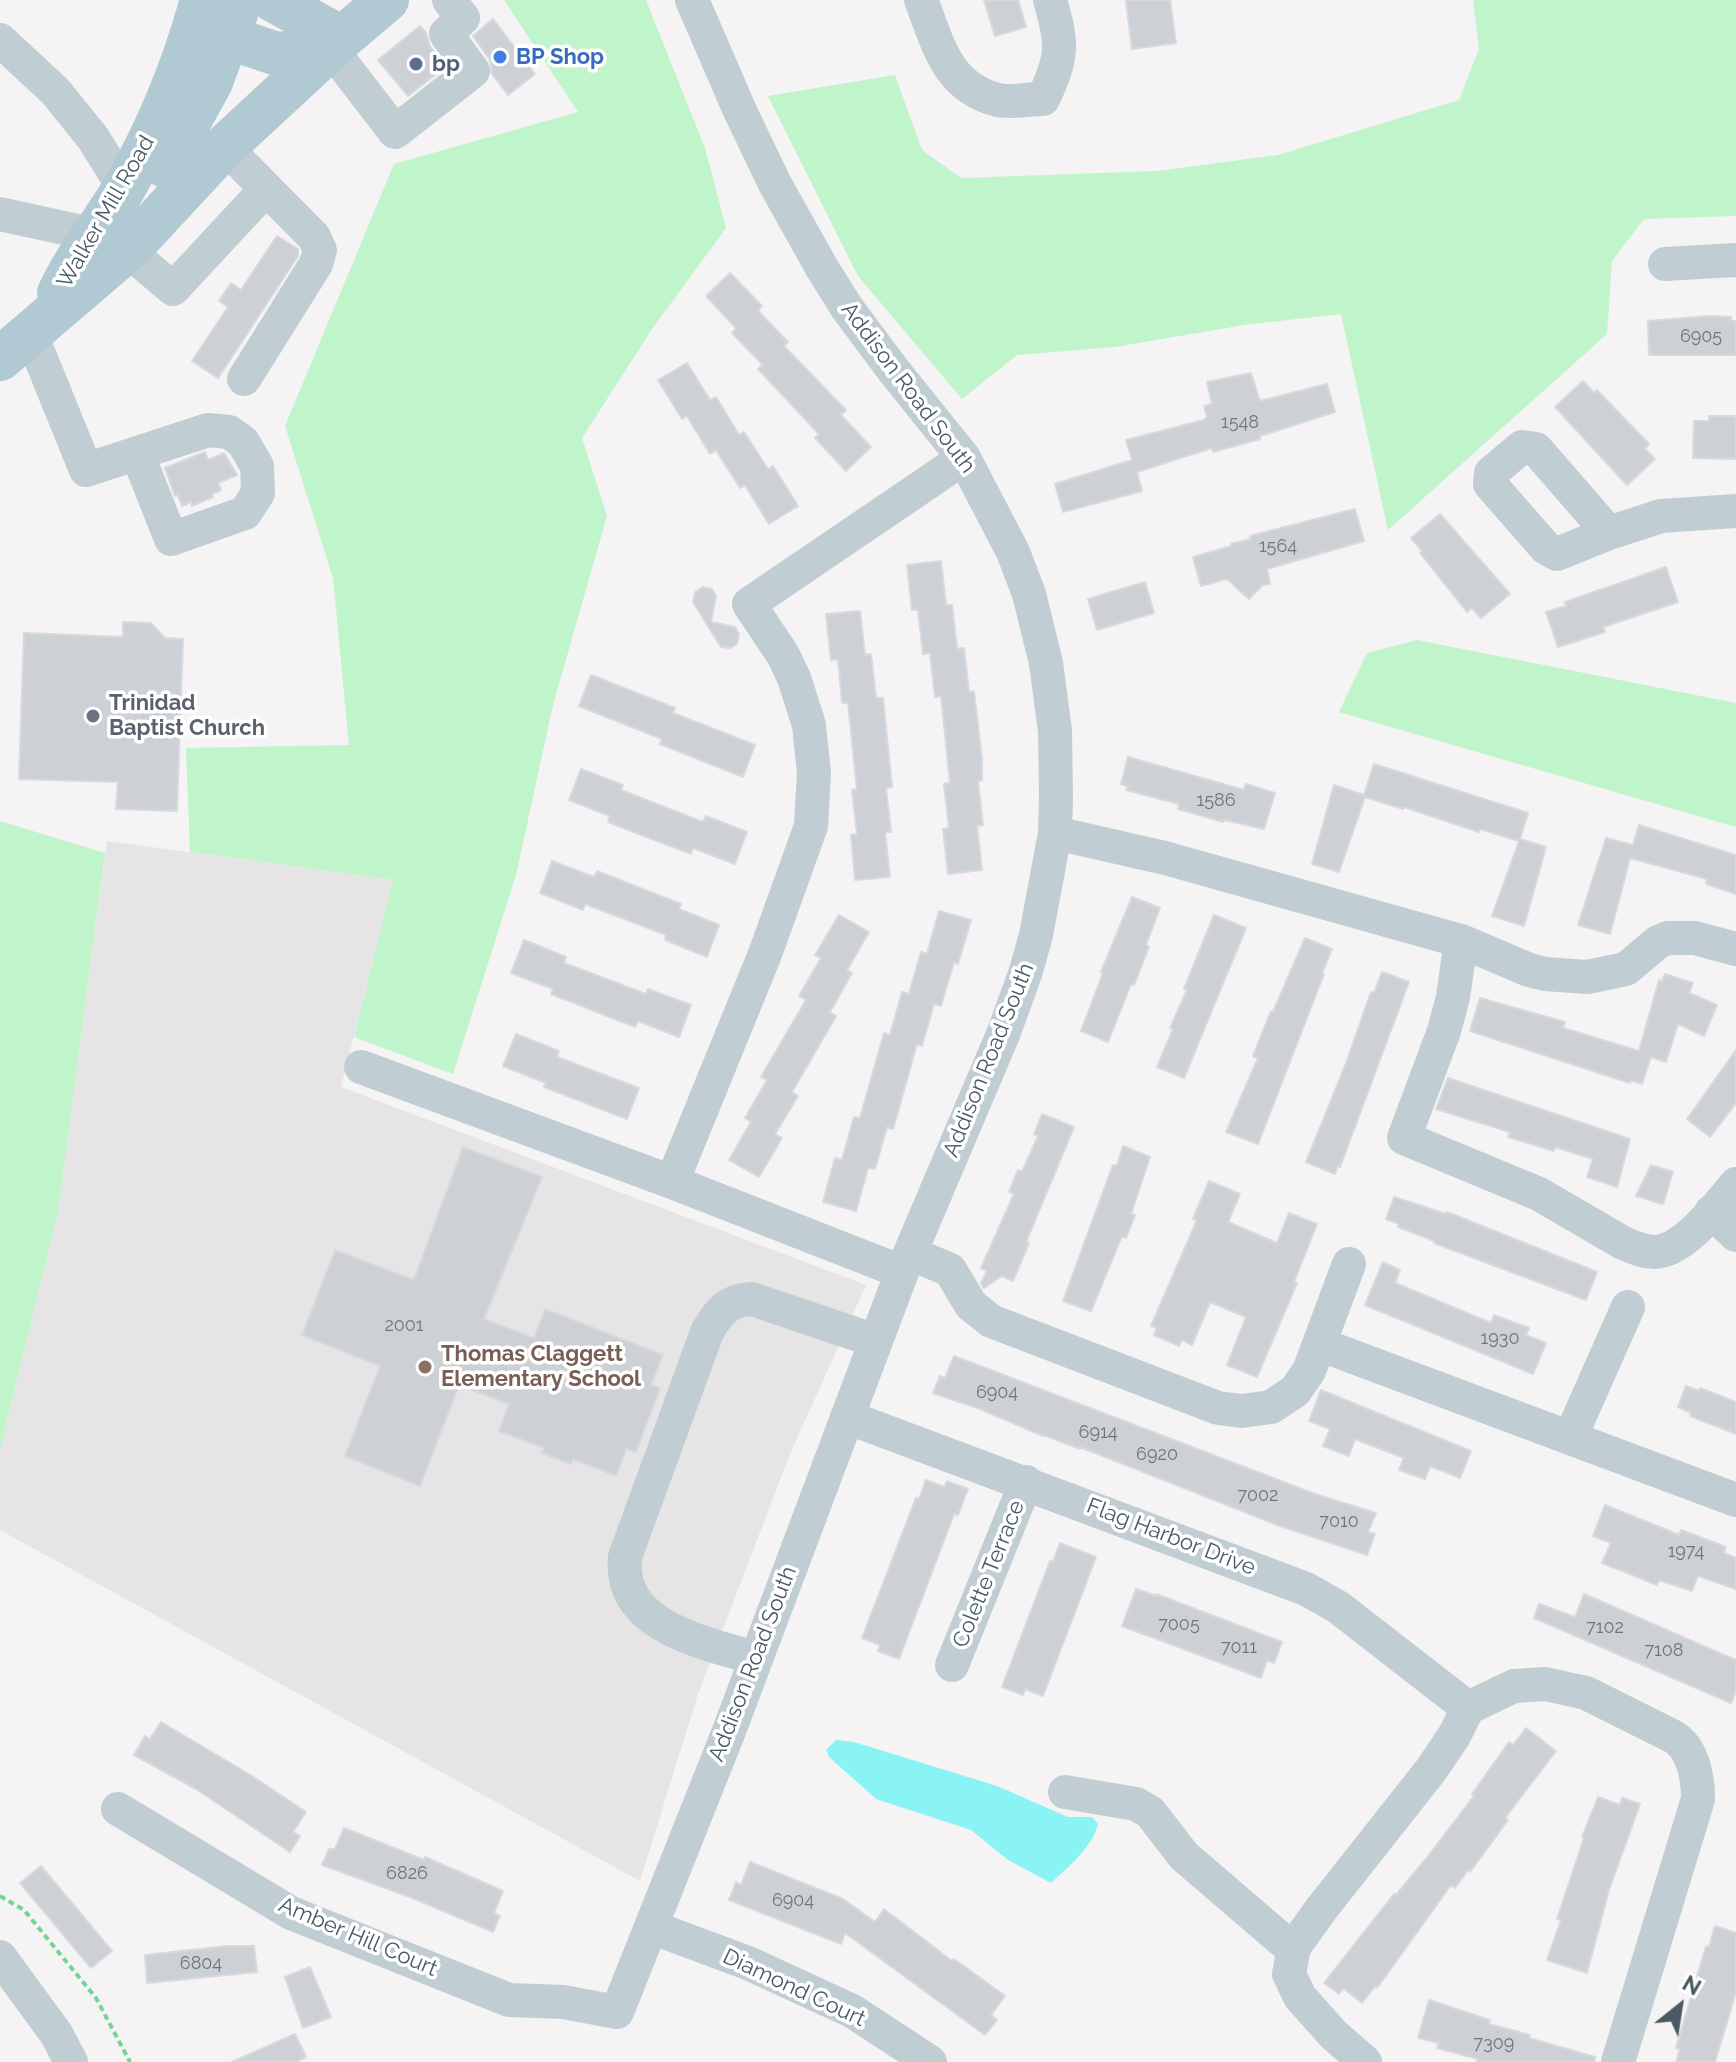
<!DOCTYPE html>
<style>
body{margin:0}
#map{position:relative;width:1736px;height:2062px;overflow:hidden;background:#f5f3f3;font-family:Raleway,sans-serif}
canvas{display:block}
.north{position:absolute;left:1640px;top:1966px;width:80px;height:80px;-webkit-text-stroke:6px #fff;paint-order:stroke;rotate:30deg;font-size:22px;font-weight:700;line-height:32px;text-align:center;color:#485b62}
.north::after{content:'';display:block;margin:auto;width:28px;height:36px;background:#485b62;clip-path:polygon(50% 0,100% 100%,50% 72%,0 100%)}
</style>
<div id="map">
<canvas width="1736" height="2062"></canvas>
<div class="north">N</div>
</div>
<script>
const ctx = document.querySelector('canvas').getContext('2d');
ctx.lineJoin = 'round';
function fillPath(path, color) { ctx.fillStyle = color; ctx.fill(path, 'evenodd'); }
function stroke(path, color, width, dash) { ctx.strokeStyle = color; ctx.lineWidth = width; ctx.lineCap = dash ? 'butt' : 'round'; ctx.setLineDash(dash || []); ctx.stroke(path); }
function drawText(font, color, halo, rows, align = 'center') {
  ctx.font = font + ' Raleway,sans-serif'; ctx.lineWidth = 7; ctx.setLineDash([]); ctx.textBaseline = 'middle'; ctx.strokeStyle = halo; ctx.fillStyle = color; for (const [text, x, y, turn = 0] of rows) {
    ctx.save(); ctx.translate(x, y); ctx.rotate((+turn || 0) * Math.PI / 180); ctx.textAlign = isNaN(turn) ? turn : align; if (halo) ctx.strokeText(text, 0, 0); ctx.fillText(text, 0, 0); ctx.restore();
  }
}
fillPath(new Path2D(`
 M107,841L393,880L341,1087L866,1285L790,1454L698,1694L640,1881L0,1530V1450L58,1211Z`), '#e6e4e5');
fillPath(new Path2D(`
 M504,0H646L705,148L726,228L652,329L582,438L607,516L553,705L516,875L453,1074L354,1037L393,880L190,852L186,748L349,745L333,578L285,426L394,164L578,112Z
 M1473,0H1736V216L1644,219L1612,261L1607,334L1388,530L1341,314L1244,325L1115,347L1017,355L962,399L858,276L768,96L895,75L922,150L961,178L1157,171L1278,155L1459,100L1479,49Z
 M1417,640L1736,703V827L1339,712L1367,653Z
 M0,821L105,853L58,1212L0,1450Z`), '#c0f4ca');
fillPath(new Path2D(`
 M836,1740L854,1742L997,1786L1068,1817H1092L1098,1824C1092,1848 1068,1867 1051,1883L1008,1860L971,1830L876,1799L829,1757L826,1750Z`), '#8af3f4');
const building = new Path2D(`
 M984,0H1018L1026,27L995,36Z
 M1126,0H1170L1176,43L1132,49Z
 M493,19L535,74L508,95L492,74L490,60L473,36Z
 M420,26L426,33L430,46L445,67L408,96L378,60Z
 M277,236L298,249V256L218,378L192,361L228,307L219,301L231,283L241,290Z
 M730,273L762,306L758,311L788,342L784,346L846,410L841,415L871,447L846,471L815,438L819,434L758,369L763,365L732,333L736,328L706,296Z
 M1710,316L1731,317L1732,321H1736V355H1649L1648,321Z
 M687,363L710,400L716,397L739,435L744,432L768,469L773,466L798,506L769,524L745,485L740,488L716,450L710,454L687,416L682,419L658,380Z
 M1251,373L1260,401L1327,384L1335,412L1260,436V439L1213,452L1212,448L1137,472L1142,491L1063,512L1055,484L1132,460L1126,440L1204,420L1207,417L1204,406L1212,404L1207,382Z
 M1583,381L1594,393L1597,390L1649,444L1645,449L1655,459L1627,485L1555,407Z
 M1709,416H1736V459L1693,458L1694,421H1709Z
 M205,452L208,460L224,453L237,475L218,483L221,490L212,494L213,497L192,506L191,502L182,506L178,495L175,496L165,468Z
 M1355,509L1364,541L1267,569L1270,584L1263,585L1249,599L1227,579L1201,586L1193,557L1232,546L1231,544L1251,539L1250,536Z
 M1440,514L1510,594L1481,618L1472,608L1467,612L1420,553L1422,551L1411,538Z
 M941,561L946,605H952L957,649L964,648L969,692L974,691L982,759V780L978,781L983,825L977,826L982,870L948,874L943,829L949,828L944,784L950,783L941,696L935,697L930,653L923,654L918,610H912L907,565Z
 M1666,567L1678,602L1603,627L1605,632L1558,647L1546,612L1566,606L1565,602Z
 M1145,582L1154,613L1097,630L1088,599Z
 M703,587L712,589L716,596L711,622L735,627L739,634L737,644L730,648L721,647L693,602L695,592Z
 M860,611L865,655L871,654L876,698H883L892,787L886,788L891,832H885L890,877L855,880L851,835L857,834L852,790L857,789L848,703H842L838,659L831,660L826,614Z
 M123,622L151,623L165,638L183,639L177,811L116,809L118,782L19,779L24,633L123,637Z
 M591,675L675,708L673,713L755,745L743,777L660,744L662,739L579,706Z
 M1128,757L1244,790L1246,784L1275,793L1264,829L1224,820L1223,822L1178,809L1179,804L1126,790L1128,787L1121,784Z
 M1374,764L1528,813L1520,839L1546,847L1524,926L1492,916L1519,841L1480,829L1479,832L1404,807L1403,809L1365,797L1339,872L1312,864L1334,785L1364,795Z
 M581,769L623,785L621,790L703,822L706,816L747,832L735,864L693,848L691,854L608,822L610,816L569,800Z
 M1639,825L1736,855V894L1706,884L1707,879L1630,858L1610,934L1578,925L1606,838L1633,845Z
 M552,861L594,877L597,871L681,904L679,909L719,925L707,957L665,940L666,935L585,904L583,910L540,893Z
 M1132,897L1160,908L1146,945L1149,947L1134,985L1131,984L1108,1042L1081,1031L1103,973L1101,972Z
 M939,911L971,920L958,964L954,962L941,1006L934,1004L922,1046L917,1044L893,1129L887,1127L875,1169L868,1168L856,1211L823,1202L835,1158L842,1160L854,1117L860,1118L884,1033L890,1035L902,992L909,994L921,952L927,954Z
 M839,915L869,932L847,970L852,973L830,1012L836,1016L792,1092L798,1096L775,1134L782,1138L759,1177L729,1160L751,1122L745,1118L767,1080L761,1077L806,1000L799,996L821,958L815,955Z
 M1214,915L1246,928L1184,1078L1157,1067L1173,1029L1170,1028L1187,990L1184,989Z
 M1305,938L1332,949L1322,973L1324,974L1258,1144L1226,1132L1258,1058L1253,1056L1271,1011L1273,1012Z
 M524,940L566,957L564,963L646,994L648,989L691,1005L679,1037L638,1021L635,1027L551,994L553,989L511,973Z
 M1382,972L1409,982L1340,1167L1338,1166L1335,1174L1306,1162L1345,1066L1371,992L1374,993Z
 M1665,974L1693,983L1689,993L1717,1005L1704,1036L1678,1024L1666,1062L1651,1057L1642,1084L1630,1080V1083L1470,1031L1480,998L1565,1022L1563,1028L1639,1051L1659,980L1662,981Z
 M516,1034L559,1051L557,1057L639,1088L627,1119L544,1087L546,1083L503,1066Z
 M1736,1050V1103L1710,1137L1687,1119Z
 M1448,1078L1630,1139L1617,1187L1587,1177L1593,1159L1555,1147L1554,1151L1508,1137L1510,1132L1436,1109Z
 M1042,1114L1074,1127L1026,1242L1029,1243L1013,1281L1002,1276L984,1288L981,1283L987,1271L981,1268L1014,1194L1009,1192L1018,1170L1022,1172L1038,1136L1034,1134Z
 M1123,1146L1150,1157L1131,1214L1135,1215L1126,1238L1122,1236L1091,1311L1063,1301L1113,1165L1117,1166Z
 M463,1147L542,1177L484,1319L534,1338L545,1309L663,1355L651,1385L660,1388L636,1452L626,1449L616,1476L573,1459L571,1464L542,1453L544,1448L499,1431L509,1404L459,1385L420,1486L345,1456L380,1366L302,1335L335,1250L414,1280Z
 M1651,1165L1673,1172L1663,1204L1636,1196Z
 M1209,1181L1240,1194L1228,1222L1277,1243L1289,1213L1317,1224L1294,1282L1297,1283L1257,1377L1227,1365L1246,1317L1210,1302L1192,1345L1182,1340L1179,1346L1154,1335L1157,1328L1151,1326L1197,1220L1193,1219Z
 M1394,1197L1446,1214L1447,1212L1597,1272L1586,1300L1434,1243V1241L1398,1227L1399,1224L1386,1219Z
 M1383,1262L1400,1270L1395,1283L1491,1323L1494,1315L1529,1328L1526,1335L1546,1343L1533,1374L1365,1305Z
 M954,1356L1315,1494L1376,1513L1368,1532L1375,1534L1367,1555L1280,1526L1080,1447V1449L1044,1435L1043,1436L980,1409L933,1393L940,1376L945,1378Z
 M1686,1386L1699,1391L1700,1388L1736,1402V1434L1690,1416L1691,1413L1678,1407Z
 M1321,1390L1471,1451L1460,1478L1430,1466L1425,1479L1399,1470L1404,1458L1355,1439L1349,1456L1323,1446L1330,1429L1309,1421Z
 M926,1480L944,1487L947,1481L968,1489L958,1515L954,1514L899,1659L878,1651L880,1645L862,1638L916,1498L919,1499Z
 M1605,1505L1679,1535L1681,1530L1726,1547L1724,1553L1736,1558V1589L1698,1576L1692,1591L1659,1580L1657,1585L1602,1563L1611,1543L1593,1536Z
 M1060,1543L1096,1557L1043,1696L1025,1689L1023,1695L1002,1687L1050,1561L1053,1562Z
 M1136,1589L1156,1596V1594L1282,1642L1274,1663L1267,1660L1261,1678L1122,1626Z
 M1584,1594L1736,1660V1691L1731,1703L1534,1618L1539,1604L1575,1617Z
 M161,1722L252,1776L306,1812L293,1832L300,1836L290,1852L196,1789L134,1755L145,1736L150,1739Z
 M1526,1728L1556,1751L1505,1818L1508,1820L1470,1872L1468,1870L1455,1888L1451,1885L1377,1988L1375,1986L1362,2003L1343,1988L1339,1994L1324,1983L1394,1894L1396,1895L1429,1855L1474,1796L1472,1794L1509,1742L1513,1745Z
 M1598,1797L1620,1805L1622,1798L1640,1804L1609,1890L1587,1973L1547,1960L1561,1920L1557,1919L1584,1838L1582,1837Z
 M344,1828L424,1860L425,1857L503,1891L494,1913L500,1916L493,1932L410,1897L322,1865L329,1849H335Z
 M750,1862L843,1899L875,1922L884,1909L952,1961L954,1959L1005,1996L991,2015L997,2020L985,2035L845,1933L841,1944L729,1900L736,1882L741,1885Z
 M41,1866L112,1951L91,1968L20,1883Z
 M1715,1926L1736,1933V1991L1728,2019L1715,2062H1676L1680,2049L1676,2048L1684,2021L1706,1946L1709,1947Z
 M228,1946H254L257,1972L147,1983L145,1955Z
 M310,1967L331,2017L303,2028L285,1977Z
 M1429,2000L1490,2020L1489,2024L1530,2035L1529,2038L1595,2057L1594,2062H1477L1478,2059L1437,2048L1439,2043L1418,2038Z
 M295,2034L306,2057L296,2062H232Z`);
fillPath(building, '#cdd1d5');
stroke(building, '#d6dade', 2);
stroke(new Path2D(`
 M0,1896L24,1910L96,1998L130,2062`), '#74d692', 4, [6, 4]);
stroke(new Path2D(`
 M921,0C938,43 946,87 998,100C1011,103 1029,99 1043,99C1063,57 1063,44 1050,0
 M0,40L55,91L93,138L124,188
 M331,49L395,132L473,71L446,34L463,18L449,0
 M225,147L314,237L320,250L316,264L244,379
 M0,214L96,235
 M127,250L173,289L266,189
 M1665,264L1736,260
 M30,332L86,470L208,430L229,432L243,442L257,466L258,493L245,513L171,539L137,453
 M1522,447L1536,449L1609,533L1557,554L1546,548L1490,484L1491,473Z
 M1609,533L1661,516L1736,511
 M1055,833L1165,858L1461,941L1529,970L1545,974L1587,977L1626,969L1658,942L1668,938H1695L1736,949
 M1461,941L1453,997L1444,1031L1404,1138L1539,1194L1623,1243C1633,1247 1643,1252 1654,1252C1684,1252 1718,1205 1736,1184
 M361,1067L672,1182L902,1272
 M672,1182L765,954L811,826L814,773L809,725L794,678L783,655L749,604L964,458
 M1711,1212L1736,1235
 M910,1253L950,1270L971,1305L991,1321L1218,1408L1242,1411L1271,1407L1295,1391L1309,1371L1349,1264
 M1319,1344L1736,1500
 M847,1417L1306,1589L1338,1607L1468,1708
 M1570,1438L1628,1307
 M755,1658C703,1642 618,1627 625,1557L707,1332C718,1312 728,1300 752,1299L876,1341
 M952,1665L1026,1482
 M1065,1792L1136,1804L1150,1812L1184,1856L1283,1941L1294,1947
 M118,1809L291,1913L509,2000L563,2002L617,2012L729,1731L902,1272L1004,1032L1026,971L1036,935L1055,833L1056,796L1055,731L1046,663L1029,594L1013,552L964,458L894,371L847,308L822,268L775,184L740,111L692,0
 M651,1927L748,1963L852,2011L930,2062
 M0,1957L57,2035L71,2062
 M1365,2062L1334,2035L1300,1997L1289,1974L1294,1947L1322,1908L1431,1770L1454,1736L1468,1708L1514,1686L1545,1684L1586,1693L1674,1737C1693,1749 1698,1777 1698,1799L1618,2062`), '#c0cdd3', 34);
stroke(new Path2D(`
 M273,0L342,38
 M200,28L277,54L306,51L337,40
 M165,166L211,82L241,0
 M59,293C76,256 103,224 124,188C158,130 184,65 202,0
 M0,359L132,246L223,148L342,38L387,0`), '#b1c9d3', 44);
for (const [x, y, r, color] of [
 [500,57,8,"#3f7fe0"],
 [416,64,8,"#5c6f8a"],
 [93,716,8,"#6b7280"],
 [425,1367,8,"#8d6e63"]
]) { const dot = new Path2D(); dot.arc(x, y, r, 0, 2 * Math.PI); ctx.fillStyle = color; ctx.fill(dot); stroke(dot, '#fff', 3); }
drawText('18px', '#69787f', null, [
 ["6905",1701,337],
 ["1548",1240,423],
 ["1564",1278,547],
 ["1586",1216,801],
 ["2001",404,1326],
 ["1930",1500,1339],
 ["6904",997,1393],
 ["6914",1098,1433],
 ["6920",1157,1455],
 ["7002",1258,1496],
 ["7010",1339,1522],
 ["1974",1686,1552],
 ["7005",1179,1625],
 ["7102",1605,1628],
 ["7011",1239,1648],
 ["7108",1664,1651],
 ["6826",407,1874],
 ["6904",793,1901],
 ["6804",201,1964],
 ["7309",1494,2044]
]);
drawText('bold 22px', '#366cbe', '#fff', [
 ["BP Shop",516,57]
], 'left');
drawText('bold 22px', '#4e5e75', '#fff', [
 ["bp",432,64]
], 'left');
drawText('22px', '#485b62', '#fff', [
 ["Walker Mill Road",106,212,-60],
 ["Addison Road South",908,388,53],
 ["Addison Road South",989,1060,-68],
 ["Flag Harbor Drive",1171,1537,21],
 ["Colette Terrace",989,1574,-68],
 ["Addison Road South",753,1664,-69],
 ["Amber Hill Court",358,1937,23],
 ["Diamond Court",794,1988,25]
]);
drawText('bold 22px', '#5b616d', '#fff', [
 ["Trinidad",109,703],
 ["Baptist Church",109,728]
], 'left');
drawText('bold 22px', '#785e54', '#fff', [
 ["Thomas Claggett",441,1354],
 ["Elementary School",441,1379]
], 'left');
</script>
